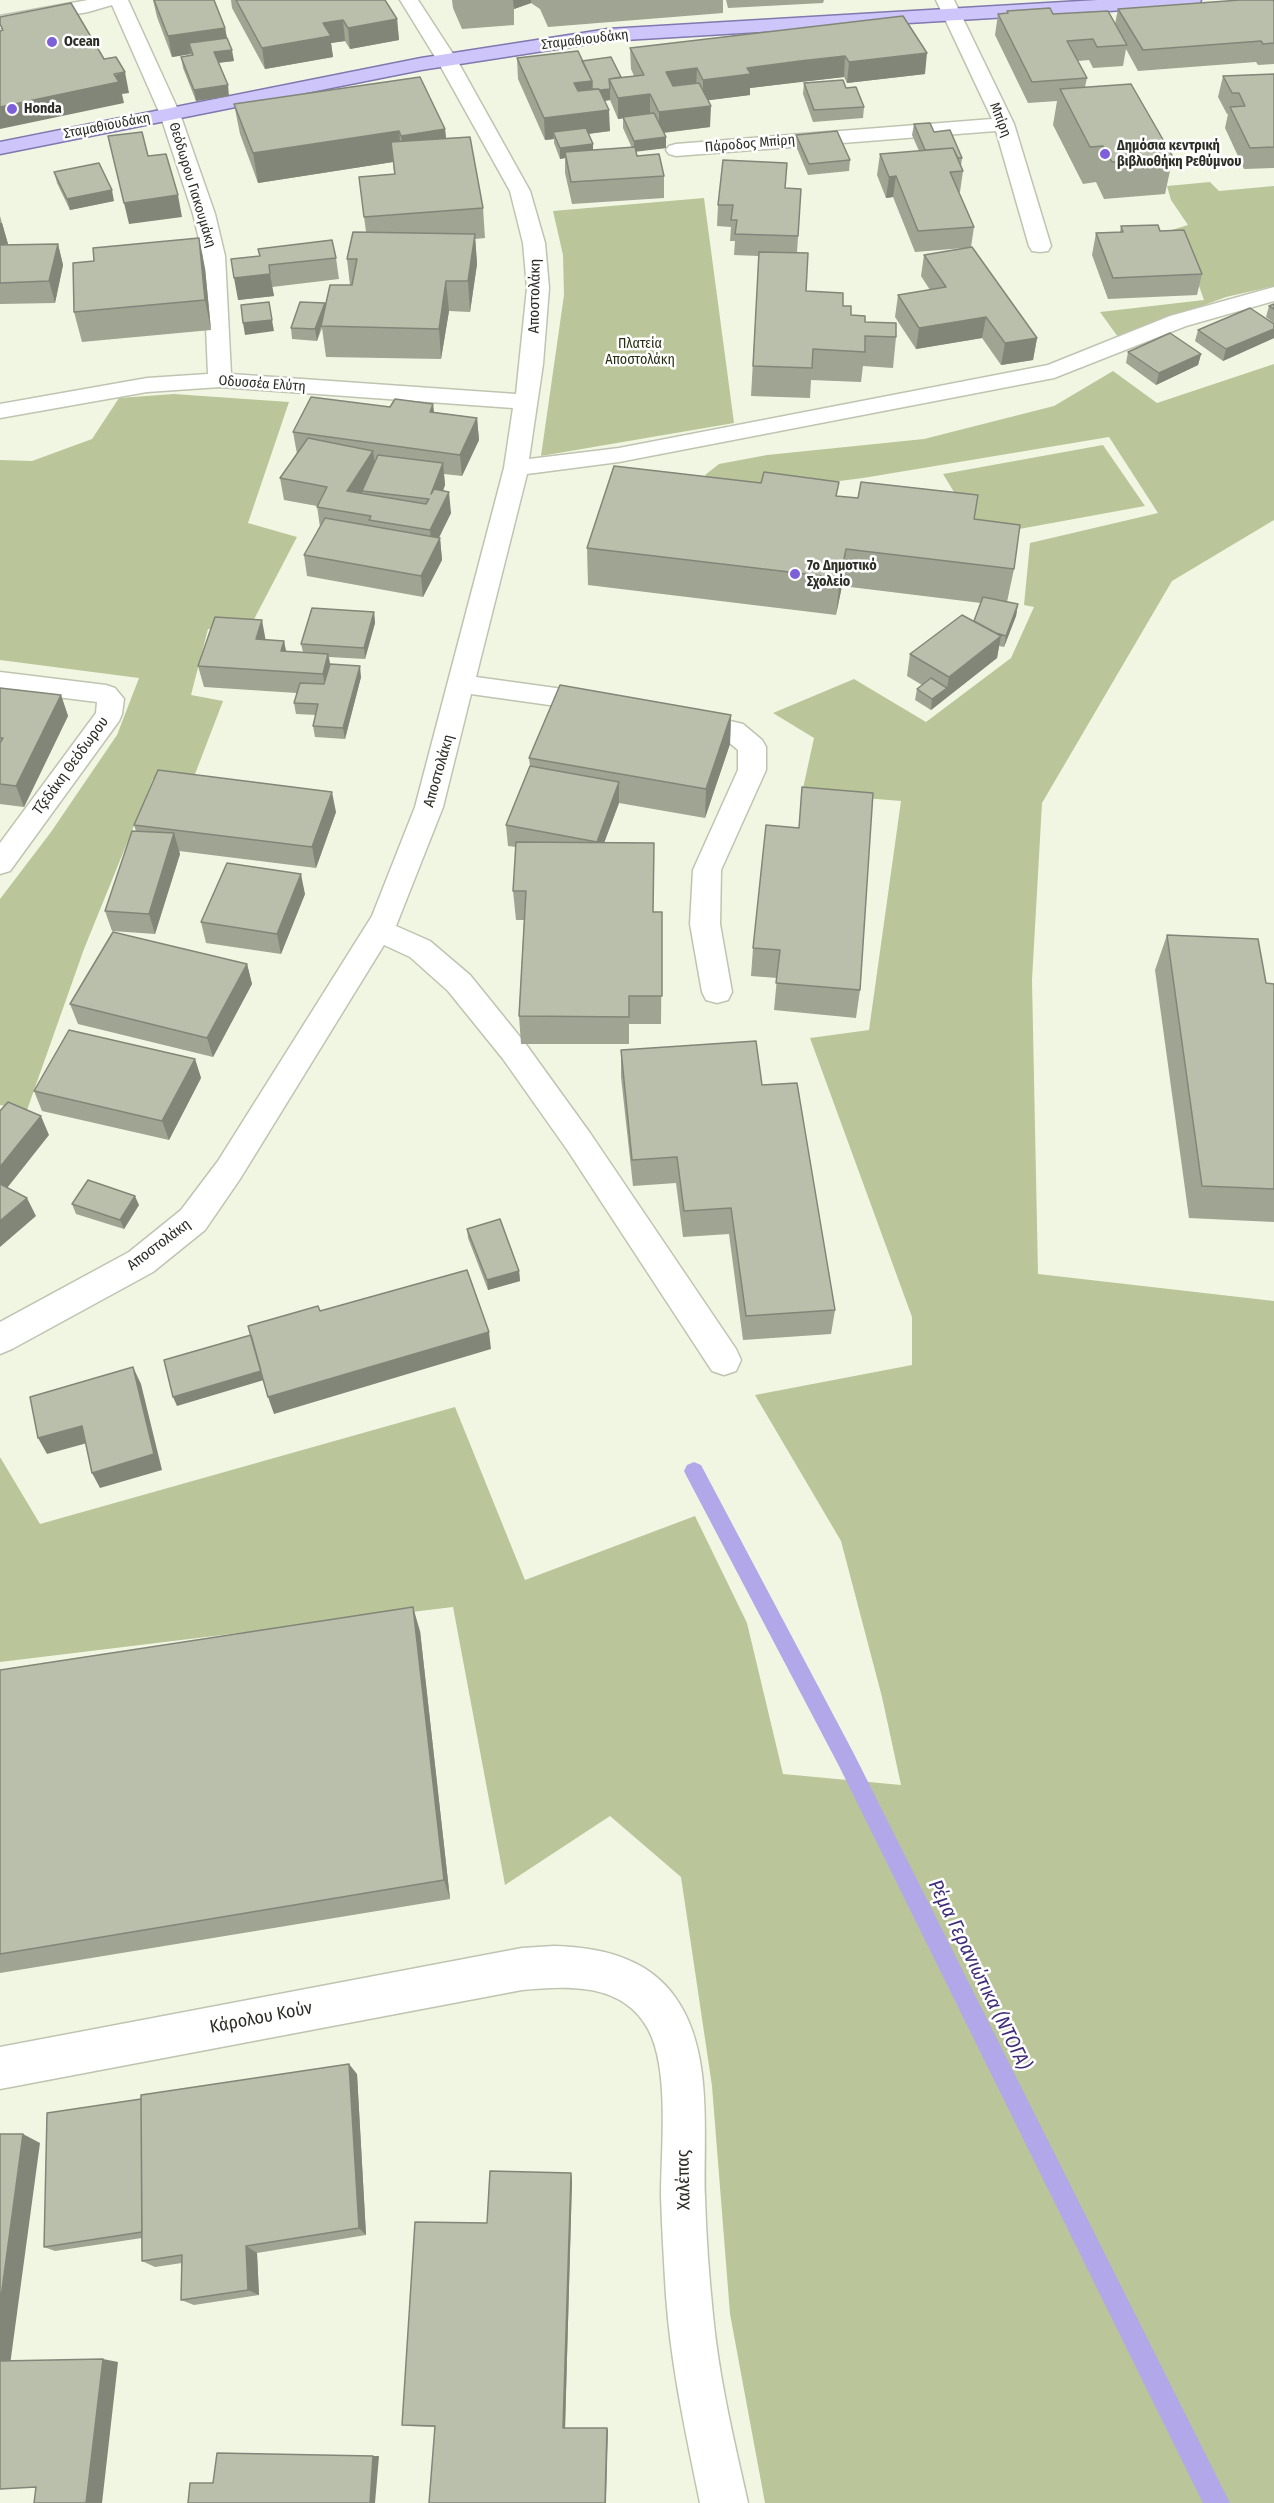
<!DOCTYPE html>
<meta charset="utf-8">
<style>
body{margin:0}
canvas{display:block;background:#f0f6e2}
</style>
<canvas width="1274" height="2503"></canvas>
<script>
const ctx = document.querySelector('canvas').getContext('2d');
ctx.lineJoin = 'round';
function fillPath(path, color) { ctx.fillStyle = color; ctx.fill(path, 'evenodd'); }
function stroke(path, color, width, dash) { ctx.strokeStyle = color; ctx.lineWidth = width; ctx.lineCap = dash ? 'butt' : 'round'; ctx.setLineDash(dash || []); ctx.stroke(path); }
function drawText(font, color, halo, rows, align = 'center') {
  ctx.font = font + ' "Fira Sans Condensed",sans-serif'; ctx.lineWidth = 5; ctx.setLineDash([]); ctx.textBaseline = 'middle'; ctx.strokeStyle = halo; ctx.fillStyle = color; for (const [text, x, y, turn = 0] of rows) {
    ctx.save(); ctx.translate(x, y); ctx.rotate((+turn || 0) * Math.PI / 180); ctx.textAlign = isNaN(turn) ? turn : align; if (halo) ctx.strokeText(text, 0, 0); ctx.fillText(text, 0, 0); ctx.restore();
  }
}
fillPath(new Path2D(`
 M1210,182L1219,191L1274,186V286L1226,297L1118,337L1100,312L1204,300L1184,244L1155,235L1188,225L1171,200L1167,186Z
 M704,198L734,423L541,456L564,295L563,255L553,211Z
 M1274,364V520L1172,581L1042,803L1032,980L1038,1274L1274,1301V2503H765L730,2314L712,2086L681,1877L610,1816L505,1885L453,1607L0,1662V1457L40,1524L455,1407L525,1580L695,1516L747,1623L783,1774L901,1785L882,1697L841,1541L755,1395L912,1365V1317L810,1038L869,1030L901,801L802,793L814,738L773,713L854,679L926,722L1011,658L1034,607L1024,605L1030,543L1158,513L1109,437L863,478L754,492L720,490L705,475L719,464L767,455L924,439L1054,406L1113,371L1157,403Z
 M174,394L289,402L248,523L297,537L250,627L208,629L191,695L223,701L192,782L153,779L84,949L27,1110L0,1105V899L51,832L117,735L139,678L0,660V460L32,461L92,439L119,398Z
 M1103,445L1145,506L981,536L943,474Z`), '#bac699');
fillPath(new Path2D(`
 M694,1462L701,1465L853,1752L1230,2503H1203L839,1766L687,1477L684,1471L687,1465Z`), '#b1a7e9');
const minor = new Path2D(`
 M88,0H128L180,114L215,214L225,256L231,374L516,394L527,288L523,243L510,191L437,60L400,0H418L457,60L530,191L545,243L549,288L543,364L529,459L619,448L1048,365L1170,316L1274,287V301L1186,326L1054,378L619,462L527,474L476,677L599,694L608,697L612,703L608,709L599,712L471,694L443,807L396,926L430,941L470,975L525,1043L590,1133L736,1349L741,1360L736,1371L724,1375L712,1371L568,1151L503,1059L448,991L410,957L384,945L240,1179L205,1230L153,1272L12,1349L0,1354V1322L129,1252L181,1210L218,1161L372,916L415,807L504,468L513,408L220,387L147,392L0,418V404L147,378L208,374L203,256L193,214L160,114L112,5L88,12L0,28V16Z
 M936,0H954L1014,124L1051,246L1048,251L1040,252L1032,251L1029,246L996,131L676,156L669,154L666,150L669,146L676,144L992,119Z
 M0,672L106,685L115,688L124,699L122,714L119,721L10,871L0,874V843L96,713L97,702L0,690Z
 M688,711L743,724L762,740L766,747V770L721,870L720,924L732,992L728,1000L717,1003L706,1000L702,992L690,924L693,870L738,770V750L724,738L678,727L675,720L678,713Z
 M554,1946C600,1947 648,1958 675,1997C714,2051 703,2134 705,2197C706,2236 709,2276 713,2315C719,2379 734,2440 748,2503H700C686,2434 671,2367 666,2296C664,2263 662,2230 661,2196C661,2150 670,2069 648,2029C622,1982 568,1986 522,1990L0,2089V2047L522,1948Z`);
const major = new Path2D(`
 M1098,0H1201L1199,4L1192,6L608,41L421,70L0,154V142L421,58L608,29Z`);
stroke(minor, '#bfc4b1', 3);
stroke(major, '#8078ae', 3);
fillPath(minor, '#fff');
fillPath(major, '#cec6fa');
fillPath(new Path2D(`
 M153,0H214L225,28L227,38L234,61L218,63L229,96L196,101L183,68L181,57L191,56V54L172,57L157,17Z
 M231,0H385L397,19L399,40L350,49L345,41L331,43L333,57L265,69L232,8Z
 M452,0H723V13L548,27L540,9L531,3L514,9V25L462,29L453,8Z
 M726,0H824L823,3L728,8Z
 M1274,2V64L1258,65L1256,62L1138,71L1126,49L1123,66L1093,68L1089,60L1078,61L1087,78L1085,87L1173,157L1165,194L1104,199L1096,182L1083,184L1053,125L1057,101L1028,103L995,35L998,14L1007,13V11L1053,14L1115,24L1118,9Z
 M903,16L925,74L847,83L844,77L798,82L750,88V95L708,100L710,127L664,133L666,148L636,151L637,156L664,176V198L572,204L565,173V158L560,159L554,143V139L545,140L518,79L517,58L582,61L621,77L634,76L631,69L630,48ZM610,100L618,119L623,118V128L632,148L593,150V144L588,134L610,131L605,101Z
 M1274,74V168L1244,169L1225,128L1228,114H1227L1218,97L1223,76Z
 M804,83L846,88L864,107L863,118L813,122L803,94Z
 M234,104L445,129L446,138L483,208L485,238L475,239L477,264L470,312L449,311L441,359L326,357L322,328L317,341L292,339L291,328L325,303L326,307L350,285L347,259L366,232L359,177L394,174L393,162L258,183L240,134Z
 M914,124L934,132L962,158L961,166L963,171L960,192H959L974,227L971,247L1037,338L1033,360L1001,365L982,338L916,349L895,317L898,295L930,290L921,276L924,255L964,248L915,252L893,197L886,198L877,175L880,154L919,151L912,135Z
 M796,135L850,160L849,171L808,175L796,146Z
 M54,172L114,201L70,210L57,183Z
 M785,188L801,189L797,253L806,291L843,306L851,315L896,337L893,368L863,366L861,382L811,380L810,398L751,396L759,256L734,255L735,241H730L731,227L717,226L718,205Z
 M0,216L8,244L1,245L58,244L63,265L55,303L0,304Z
 M1121,226L1160,231L1202,274L1197,295L1108,299L1092,255L1096,233L1120,232Z
 M259,256L336,258L339,279L272,287L274,296L238,300Z
 M205,268L211,330L82,342L74,312Z
 M1274,304V323L1266,317L1269,306Z
 M1274,324V338L1223,361L1195,341L1198,330Z
 M1128,352L1201,354L1198,365L1156,385L1126,363Z
 M433,404L434,412L477,418L479,440L462,476L444,474L445,485L443,491L451,513L439,538H440L442,560L423,597L307,576L304,555L320,527L317,506L284,500L280,478L297,454L293,432L390,407Z
 M838,496L974,519L1014,569L1007,602L1018,604L1016,616L1004,647L999,646L997,658L931,710L915,700L917,689L922,685L907,676L910,654L974,621L981,603L842,586L836,615L588,585L587,548Z
 M374,612L375,623L365,659L329,657L330,664L361,677L345,739L315,737L313,726L316,715L296,714L294,703L297,693L204,687L198,666L266,640L284,641L286,651L303,652L301,644Z
 M0,688L61,695L68,716L24,807L0,804Z
 M731,715L730,744L705,818L619,803L604,843L653,912H662L661,1024H629V1044H521L519,1016L524,920H516L513,891L516,847L508,846L506,825L530,766L529,758Z
 M336,812L316,868L179,851L180,854L155,934L112,931L105,911L136,831L134,825Z
 M766,825L860,990L856,1018L774,1010L777,978L751,976L753,948Z
 M305,894L281,954L206,943L201,922Z
 M1167,935L1266,983L1274,984V1222L1189,1218L1155,970Z
 M247,964L252,984L213,1057L78,1024L70,1004Z
 M621,1050L835,1310L831,1334L743,1340L729,1234L683,1237L676,1183L633,1186L621,1077Z
 M195,1059L201,1078L169,1140L42,1111L34,1091Z
 M72,1204L139,1205L124,1229L76,1214Z
 M467,1229L519,1271L520,1281L488,1290L468,1238Z
 M420,1631L450,1899L0,1973V1670Z
 M357,2074L366,2235L257,2253L259,2295L194,2305L181,2300L182,2263L155,2267L142,2261V2238L55,2251L44,2247Z
 M571,2173L572,2181L565,2428L608,2430L435,2427L408,2426L402,2425L487,2223Z`), '#9fa493');
fillPath(new Path2D(`
 M513,0H531V3L514,9Z
 M397,19L399,40L350,49L348,28Z
 M343,20L345,41L331,43L333,57L265,69L262,48L323,23Z
 M225,28L229,49L189,43L191,54L172,57L168,36Z
 M232,50L234,61L216,63L214,52Z
 M927,53L925,74L847,83L849,62Z
 M845,56L844,77L750,88V95L703,101V80L747,68Z
 M697,68L696,89L666,93V72Z
 M125,72L129,93L122,94L124,103L0,129V107Z
 M592,81L610,89V100L575,104L574,83Z
 M228,85L229,96L196,101L194,90Z
 M650,94V115L618,119V98Z
 M711,106L710,127L659,133V112Z
 M609,110L610,131L556,138L553,132L554,139L545,140L544,118Z
 M445,129L448,159L404,166L401,136Z
 M399,131L402,161L391,142L393,162L258,183L253,153Z
 M666,137V148L634,152V141Z
 M593,144V155L565,152V158L560,159V148Z
 M896,176L893,197L886,198L889,177Z
 M112,190L114,201L70,210L67,199Z
 M178,195L182,217L129,224L124,203Z
 M0,223H2L8,244L0,246Z
 M475,234L477,264L470,312L468,281Z
 M199,238L205,268L211,330L205,300Z
 M58,244L63,265L55,303L49,281Z
 M270,274L274,296L238,300L234,278Z
 M446,281L449,311L441,359L439,329Z
 M325,303L327,315L321,326L317,341L315,329Z
 M986,317L982,338L916,349L919,328Z
 M272,320L274,331L245,335L243,323Z
 M1274,329V338L1223,361L1226,349Z
 M1037,338L1033,360L1001,365L1005,343Z
 M1201,354L1198,365L1156,385L1159,373Z
 M433,404L435,426L430,412Z
 M477,418L479,440L462,476L460,455Z
 M373,451L376,472L362,491V494L347,491Z
 M443,463L445,485L434,515L431,494Z
 M449,492L451,513L432,551L430,530Z
 M440,538L442,560L423,597L421,576Z
 M846,549L842,586L836,615L840,578Z
 M1018,604L1016,616L1004,647L1006,636Z
 M374,612L375,623L365,659L364,648Z
 M262,620L266,642L256,639Z
 M1001,636L997,658L931,710L932,699L947,688L949,677Z
 M284,641L288,662L285,672L281,651Z
 M328,654L332,675L326,695L323,674Z
 M360,666L361,677L345,739L343,728Z
 M61,695L68,716L24,807L16,786Z
 M731,715L730,744L705,818L706,789Z
 M619,782V803L597,862V842Z
 M332,792L336,812L316,868L312,847Z
 M174,833L180,854L155,934L149,914Z
 M301,874L305,894L281,954L277,934Z
 M247,964L252,984L213,1057L207,1038Z
 M195,1059L201,1078L169,1140L162,1121Z
 M41,1116L49,1135L0,1197V1167Z
 M135,1196L139,1205L124,1229L120,1220Z
 M27,1198L36,1216L0,1247V1221Z
 M519,1271L520,1281L488,1290L487,1280Z
 M489,1332L491,1349L274,1414L268,1397Z
 M133,1367L141,1384L162,1470L100,1488L92,1473Z
 M261,1371L264,1380L177,1406L173,1397Z
 M82,1426L91,1442L47,1454L38,1438Z
 M413,1607L420,1631L450,1899L444,1880Z
 M349,2064L357,2074L366,2235L359,2228Z
 M23,2134L40,2143L10,2365L0,2363V2305Z
 M571,2173L572,2181L565,2429L563,2428Z
 M246,2246L257,2253L259,2295L248,2290Z
 M103,2359L118,2362L102,2503H86Z
 M607,2428L608,2430L606,2503H605Z
 M373,2456H379L375,2503H370Z`), '#828678');
const building = new Path2D(`
 M154,0H214L225,28L168,36Z
 M236,0H385L397,19L348,28L343,20L323,23L331,36L262,48Z
 M1240,0H1273L1274,2V43L1263,44L1261,41L1143,50L1118,9Z
 M71,3L104,59L116,57L125,72L114,74L119,82L0,107V31L3,30L0,24V17Z
 M1050,8L1053,14L1108,11L1127,45L1097,47L1093,39L1067,41L1087,78L1032,82L998,14L1008,13L1007,11Z
 M903,16L927,53L849,62L845,56L800,61L747,68L751,74L703,80L697,68L666,72L673,86L699,83L711,106L659,112L650,94L618,98L609,79L644,75L630,48Z
 M227,38L232,50L214,52L228,85L194,90L181,57L193,55L189,43Z
 M578,51L592,81L574,83L578,91L599,89L609,110L544,118L517,58Z
 M611,57L621,77L609,79L610,89L600,90L599,89H592V81L582,61Z
 M1274,74V147L1250,148L1230,107L1245,106L1239,93H1232L1223,76Z
 M420,77L445,129L401,136L399,131L253,153L234,104Z
 M843,80L846,88L856,87L864,107L814,110L804,83Z
 M1131,84L1173,157L1112,162L1103,146L1090,147L1060,89Z
 M654,113L666,137L634,141L623,117Z
 M930,123L934,132L950,130L962,158H958L953,148L925,150L914,124Z
 M586,128L593,144L560,148L553,132Z
 M837,131L850,160L809,164L796,135Z
 M142,132L148,156L166,154L178,195L124,203L108,136Z
 M470,137L483,208L364,217L359,177L395,174L391,142Z
 M635,147L637,156L659,154L664,176L571,182L565,152Z
 M953,148L963,171L950,172L974,227L918,231L896,176L889,177L880,154Z
 M723,160L787,163L785,188L801,189L798,236L735,234L737,220H731L733,205H718Z
 M99,163L112,190L67,199L54,172Z
 M1158,225L1160,231L1184,230L1202,274L1113,278L1096,233L1123,232L1121,226Z
 M353,232L475,234L468,281H446L439,329L321,326L330,285H352L357,259H347Z
 M199,238L205,300L74,312L73,263L94,261L93,248Z
 M332,240L336,258L269,265L270,274L234,278L231,259L260,256L258,249Z
 M58,244L49,281L0,283V245Z
 M972,247L1037,338L1005,343L986,317L919,328L898,295L946,287L924,255Z
 M759,252L808,253L806,291L843,293V306H851V315L865,316V322L896,323V337L865,336V352L813,349L812,368L753,366Z
 M269,302L272,320L243,323L241,305Z
 M300,302L325,303L315,329L291,328Z
 M1274,304V309L1269,306Z
 M1250,308L1274,324V329L1226,349L1198,330Z
 M1170,333L1201,354L1159,373L1128,352Z
 M311,397L390,407L395,399L433,404L430,412L477,418L460,455L293,432Z
 M308,438L373,451L347,491L426,504L429,499L362,491L378,455L443,463L431,494L434,489L449,492L430,530L369,520L371,516L317,507L327,487L280,478Z
 M614,466L761,483L764,472L839,482L836,496L858,498L861,482L978,495L974,519L1020,525L1014,569L846,549L840,578L587,548Z
 M325,518L440,538L421,576L304,555Z
 M983,597L1018,604L1006,636L996,633L974,621Z
 M312,608L374,612L364,648L301,644Z
 M962,615L1001,636L949,677L910,654Z
 M215,617L262,620L256,639L284,641L281,651L328,654L323,674L198,666Z
 M330,664L360,666L343,728L313,726L318,704L294,703L300,683L324,684Z
 M931,678L947,688L932,699L917,689Z
 M560,685L731,715L706,789L529,758Z
 M0,688L61,695L16,786L0,784V743L3,738H0Z
 M530,766L619,782L597,842L506,825Z
 M158,770L332,792L312,847L134,825Z
 M802,787L873,793L860,990L776,983L780,950L753,948L766,825L799,828Z
 M132,831L174,833L149,914L105,911Z
 M516,842L654,843L653,912H662V996H629V1017L519,1016L526,891H513Z
 M227,863L301,874L277,934L201,922Z
 M113,932L247,964L207,1038L70,1004Z
 M1167,935L1258,939L1266,983L1274,984V1189L1202,1186Z
 M69,1030L195,1059L162,1121L34,1091Z
 M756,1041L762,1085L797,1083L835,1310L746,1316L731,1208L684,1211L677,1157L632,1160L621,1050Z
 M8,1102L41,1116L0,1167V1111Z
 M88,1180L135,1196L120,1220L72,1204Z
 M0,1184L27,1198L0,1221Z
 M500,1219L519,1271L487,1280L467,1229Z
 M467,1270L489,1332L268,1397L248,1326L318,1306L320,1311Z
 M251,1335L261,1371L173,1397L164,1360Z
 M133,1367L154,1454L92,1473L82,1426L38,1438L30,1397Z
 M413,1607L444,1880L0,1954V1670Z
 M349,2064L359,2228L246,2246L248,2290L181,2300L182,2255L142,2261L141,2095Z
 M141,2099L142,2232L44,2247L47,2113Z
 M0,2134H23L0,2305Z
 M490,2171L571,2173L563,2428H607L605,2503H429L435,2426L402,2425L415,2222L487,2223Z
 M103,2359L86,2503H34L36,2487L0,2489V2361Z
 M217,2453L373,2456L370,2503H188L190,2483H213Z`);
fillPath(building, '#b9bfab');
stroke(building, '#828678', 1.5);
for (const [x, y, r, color] of [
 [52,42,6,"#7d5fda"],
 [12,109,6,"#7d5fda"],
 [1105,154,6,"#7d5fda"],
 [795,574,6,"#7d5fda"]
]) { const dot = new Path2D(); dot.arc(x, y, r, 0, 2 * Math.PI); ctx.fillStyle = color; ctx.fill(dot); stroke(dot, '#fff', 2); }
drawText('14px', '#2c2e26', '#fff', [
 ["Σταμαθιουδάκη",585,40,-7],
 ["Μπίρη",1000,120,68],
 ["Σταμαθιουδάκη",107,126,-11],
 ["Πάροδος Μπίρη",750,144,-5],
 ["Θεόδωρου Γιακουμάκη",192,185,73],
 ["Οδυσσέα Ελύτη",262,384,4]
]);
drawText('bold 14px', '#2c2e26', '#fff', [
 ["Ocean",64,42],
 ["Honda",24,109],
 ["Δημόσια κεντρική",1117,146],
 ["βιβλιοθήκη Ρεθύμνου",1117,162],
 ["7ο Δημοτικό",807,566],
 ["Σχολείο",807,582]
], 'left');
drawText('14px', '#293012', '#fff', [
 ["Πλατεία",640,344],
 ["Αποστολάκη",640,360]
]);
drawText('15px', '#2c2e26', '#fff', [
 ["Αποστολάκη",535,296,-89],
 ["Τζεδάκη Θεόδωρου",71,766,-54],
 ["Αποστολάκη",439,771,-74],
 ["Αποστολάκη",159,1245,-37]
]);
drawText('18px', '#2c2e26', '#fff', [
 ["Κάρολου Κούν",261,2018,-11],
 ["Χαλέπας",684,2180,-91]
]);
drawText('italic 20px', '#412d7a', '#fff', [
 ["Ρέμα Γερανιώτικα (ΝΤΟΓΑ)",979,1975,64]
]);
</script>
